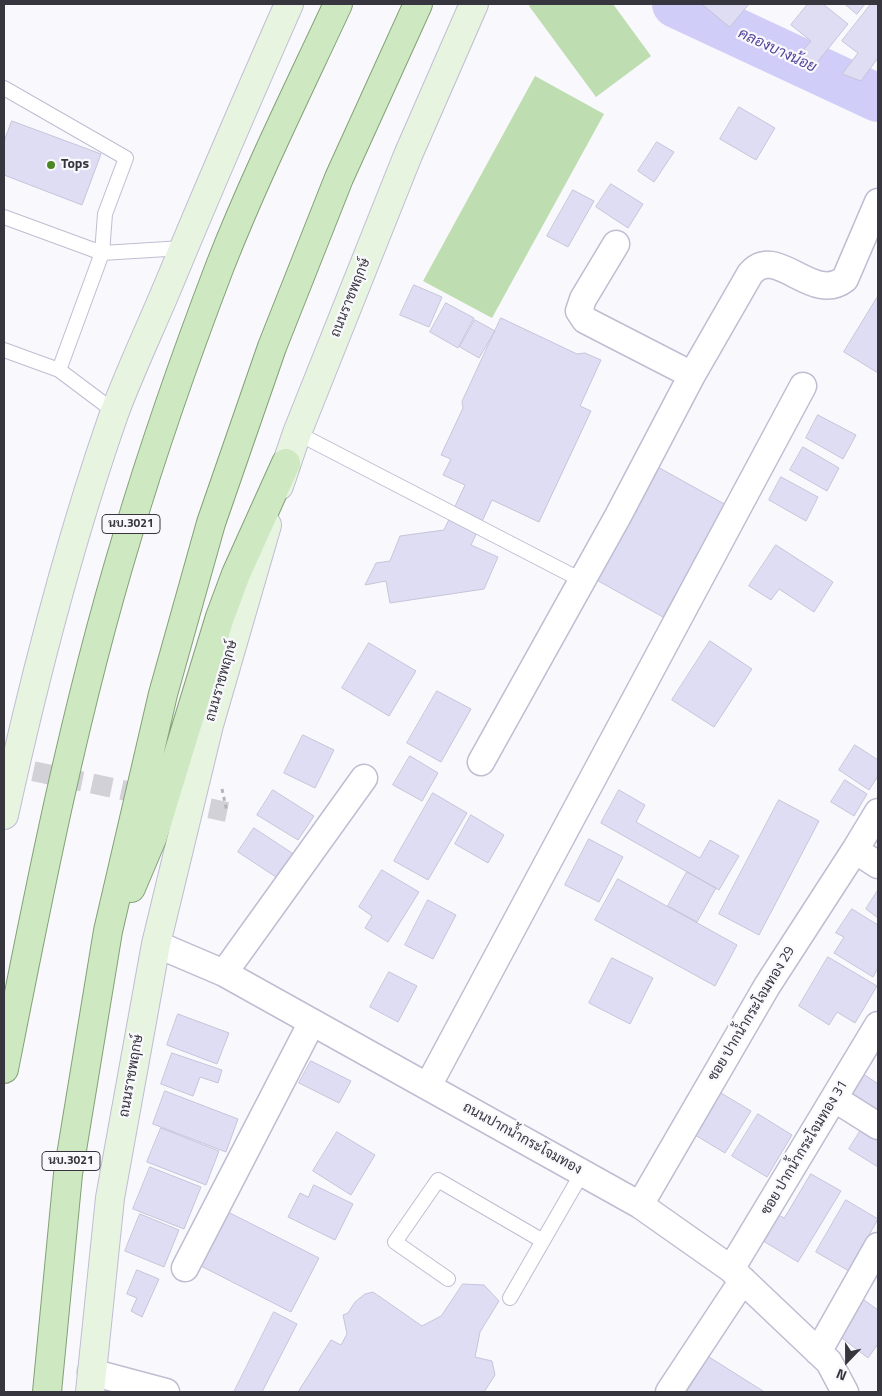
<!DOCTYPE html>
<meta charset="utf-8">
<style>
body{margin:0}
#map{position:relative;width:882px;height:1396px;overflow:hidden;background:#f9f8fd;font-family:"Titillium Web",sans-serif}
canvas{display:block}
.frame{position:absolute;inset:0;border:5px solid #37363e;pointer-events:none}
.north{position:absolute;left:822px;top:1336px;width:50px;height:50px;-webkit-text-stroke:4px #f9f8fd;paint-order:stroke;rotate:202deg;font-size:14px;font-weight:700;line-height:20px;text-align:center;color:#37363e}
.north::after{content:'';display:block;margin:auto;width:18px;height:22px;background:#37363e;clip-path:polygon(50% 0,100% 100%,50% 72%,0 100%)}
</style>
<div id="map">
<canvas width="882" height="1396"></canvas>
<div class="frame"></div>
<div class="north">N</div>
</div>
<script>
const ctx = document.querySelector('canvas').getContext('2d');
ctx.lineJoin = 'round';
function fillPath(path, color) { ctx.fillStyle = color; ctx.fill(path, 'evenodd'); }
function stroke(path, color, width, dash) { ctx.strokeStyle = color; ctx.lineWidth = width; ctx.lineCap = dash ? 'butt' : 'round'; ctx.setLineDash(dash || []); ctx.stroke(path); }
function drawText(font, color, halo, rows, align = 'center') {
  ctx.font = font + ' "Titillium Web",Sarabun,sans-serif'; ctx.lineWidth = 4.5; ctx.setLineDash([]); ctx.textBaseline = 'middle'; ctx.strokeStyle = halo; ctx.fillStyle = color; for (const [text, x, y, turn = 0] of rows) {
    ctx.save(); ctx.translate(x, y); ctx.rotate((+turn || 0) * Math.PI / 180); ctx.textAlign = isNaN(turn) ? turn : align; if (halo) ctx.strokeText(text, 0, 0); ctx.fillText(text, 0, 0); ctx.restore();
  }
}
fillPath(new Path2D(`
 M531,4H613L651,56L596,97L529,6Z
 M535,76L604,114L492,318L423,281Z`), '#beddb0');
stroke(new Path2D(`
 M676,4L878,98`), '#d0cdf8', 48);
const building = new Path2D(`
 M702,4H749L730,27Z
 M808,4H823L848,24L815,65L801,53L811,41L791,25Z
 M845,4H865L857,14Z
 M871,4H878V58L861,81L842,74L858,53L842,41Z
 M739,107L775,128L756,160L720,139Z
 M12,121L101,154L82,205L4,175V142Z
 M657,142L674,152L654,182L638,171Z
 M611,184L643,204L628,228L596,207Z
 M573,190L594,201L568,247L547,236Z
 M414,285L442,297L429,327L400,315Z
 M878,296V373L844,352Z
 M446,303L474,318L458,348L430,332Z
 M501,318L577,354L585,353L601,360L580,406L591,411L539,522L492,500L471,545L498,557L484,589L390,603L386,581L365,585L376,563L390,561L400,536L444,530L465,485L443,475L451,459L441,455L463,408L462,402Z
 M475,320L495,331L479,358L460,347Z
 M818,415L856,435L843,459L806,438Z
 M803,447L839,468L827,491L790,470Z
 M656,466L726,505L663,617L593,578Z
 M781,477L818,497L806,521L769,500Z
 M776,545L833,582L814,612L779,589L771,600L749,586Z
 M710,641L752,669L714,727L672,700Z
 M369,643L416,671L389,716L342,688Z
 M437,691L471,709L441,762L407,743Z
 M303,735L334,750L315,788L284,773Z
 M855,745L878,760V776L869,790L839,770Z
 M410,756L438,773L422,801L393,785Z
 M845,780L867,794L854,816L831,802Z
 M273,790L314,816L298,840L257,815Z
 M619,790L645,805L636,822L700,858L710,840L739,856L719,890L601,823Z
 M433,793L467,813L428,880L394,861Z
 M779,800L819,821L759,935L719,914Z
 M471,815L504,835L488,863L455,844Z
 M254,828L295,855L279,879L238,852Z
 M589,839L623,857L599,902L565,885Z
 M382,870L419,892L388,942L365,928L372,916L359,907Z
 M687,872L716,888L697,922L668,906Z
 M618,879L737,945L715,986L595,920Z
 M878,890V918L866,909Z
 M428,900L456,915L433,959L405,945Z
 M852,909L878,925V968L873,977L834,953L844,937L836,933Z
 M828,957L877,986L855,1023L837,1012L829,1025L799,1006Z
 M612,958L653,978L630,1024L589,1003Z
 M389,972L417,986L398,1022L370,1007Z
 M178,1014L229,1033L217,1064L167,1045Z
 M172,1053L222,1070L218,1083L200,1077L193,1096L161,1084Z
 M311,1061L351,1081L339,1103L299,1083Z
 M862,1073L878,1084V1111L850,1092Z
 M716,1090L751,1111L725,1153L690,1132Z
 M165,1091L238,1119L226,1152L153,1124Z
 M758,1114L792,1135L767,1177L732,1156Z
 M864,1125L878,1133V1167L849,1149Z
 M161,1128L219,1151L206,1185L147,1162Z
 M337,1132L375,1155L351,1195L313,1171Z
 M150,1167L201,1187L184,1229L133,1209Z
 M811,1174L841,1191L798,1262L760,1239L775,1213L784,1218Z
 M314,1185L353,1204L335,1240L288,1217L300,1193L308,1197Z
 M846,1200L878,1219L849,1271L816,1252Z
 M226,1211L319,1258L291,1312L199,1265Z
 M140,1214L179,1230L164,1267L125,1251Z
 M137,1270L159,1279L142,1317L131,1311L137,1298L127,1294Z
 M463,1284L484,1285L499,1301L480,1332L475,1357L492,1361L495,1375L484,1392H298L331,1340L341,1345L347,1334L343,1315L348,1313L355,1302L365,1294L373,1292L422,1326L441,1316Z
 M864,1300L878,1310V1344L868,1358L838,1335Z
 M274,1312L297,1324L262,1392H234Z
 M709,1357L763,1391V1392H687Z`);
fillPath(building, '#deddf3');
stroke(building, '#c5c4d9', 1);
stroke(new Path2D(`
 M4,765L227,812`), '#d2d1d7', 20, [20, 10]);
const service = new Path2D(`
 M4,88L126,158L105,214L102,253L59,370
 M4,217L102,253L183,248
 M4,350L59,370L115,412
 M297,433L583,581
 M448,1279L395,1242L438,1180L543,1241
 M510,1298L582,1173`);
const minor = new Path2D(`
 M616,244L583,299L579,311L585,320L692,375
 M481,762L618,516L692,375L750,274C776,242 812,305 845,279L878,202
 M855,850L878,812
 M156,944L224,973L640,1205L731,1269L829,1362L845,1392
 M224,973L364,778
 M428,1086L803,386
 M835,1099L878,1126
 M640,1205L767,986L855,850L878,865
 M185,1268L312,1022
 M731,1269L878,1025
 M818,1352L878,1246
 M91,1372L166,1392
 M669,1392L743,1280`);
const secondary = new Path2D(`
 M279,486L297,433L408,155L474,4
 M4,815C34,679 68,545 114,414C130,371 150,329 168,286C207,192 248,97 289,4
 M90,1392L110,1198L156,944L209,725L267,525`);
const primary = new Path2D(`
 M131,888L153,836L220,617L236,574L286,463
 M4,1069C39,891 74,712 127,537C154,446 186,355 220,266C255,177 298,90 338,4
 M47,1392L68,1174L108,931L163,694L211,523L272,347L339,178L418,4`);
stroke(service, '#bfbdd2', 16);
stroke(minor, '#bfbdd2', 29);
stroke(secondary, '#bfbdd2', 30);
stroke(primary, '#84a178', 30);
stroke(new Path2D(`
 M222,789L227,812`), '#b5b4ba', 3, [4, 4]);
stroke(service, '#fff', 14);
stroke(minor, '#fff', 26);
stroke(secondary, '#e7f4e0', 28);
stroke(primary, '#cee9c1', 28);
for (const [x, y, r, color] of [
 [51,165,5,"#4b8624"]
]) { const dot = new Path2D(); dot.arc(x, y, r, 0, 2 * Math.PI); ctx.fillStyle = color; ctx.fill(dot); stroke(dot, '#f9f8fd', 2); }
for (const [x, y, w] of [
 [131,524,58],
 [71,1161,58]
]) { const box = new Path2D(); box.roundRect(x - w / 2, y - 9.5, w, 19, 4); ctx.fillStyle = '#f9f8fd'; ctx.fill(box); stroke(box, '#37363e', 1); }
drawText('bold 12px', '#37363e', null, [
 ["นบ.3021",131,524],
 ["นบ.3021",71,1161]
]);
drawText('bold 14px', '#37363e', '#f9f8fd', [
 ["Tops",61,165]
], 'left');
drawText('14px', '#37363e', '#f9f8fd', [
 ["ถนนราชพฤกษ์",351,298,-68],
 ["ถนนราชพฤกษ์",222,681,-74],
 ["ซอย ปากน้ำกระโจมทอง 29",752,1014,-59],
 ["ถนนราชพฤกษ์",132,1076,-80],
 ["ถนนปากน้ำกระโจมทอง",522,1139,29],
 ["ซอย ปากน้ำกระโจมทอง 31",805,1148,-59]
]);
drawText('italic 15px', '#554699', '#f9f8fd', [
 ["คลองบางน้อย",777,51,25]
]);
</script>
